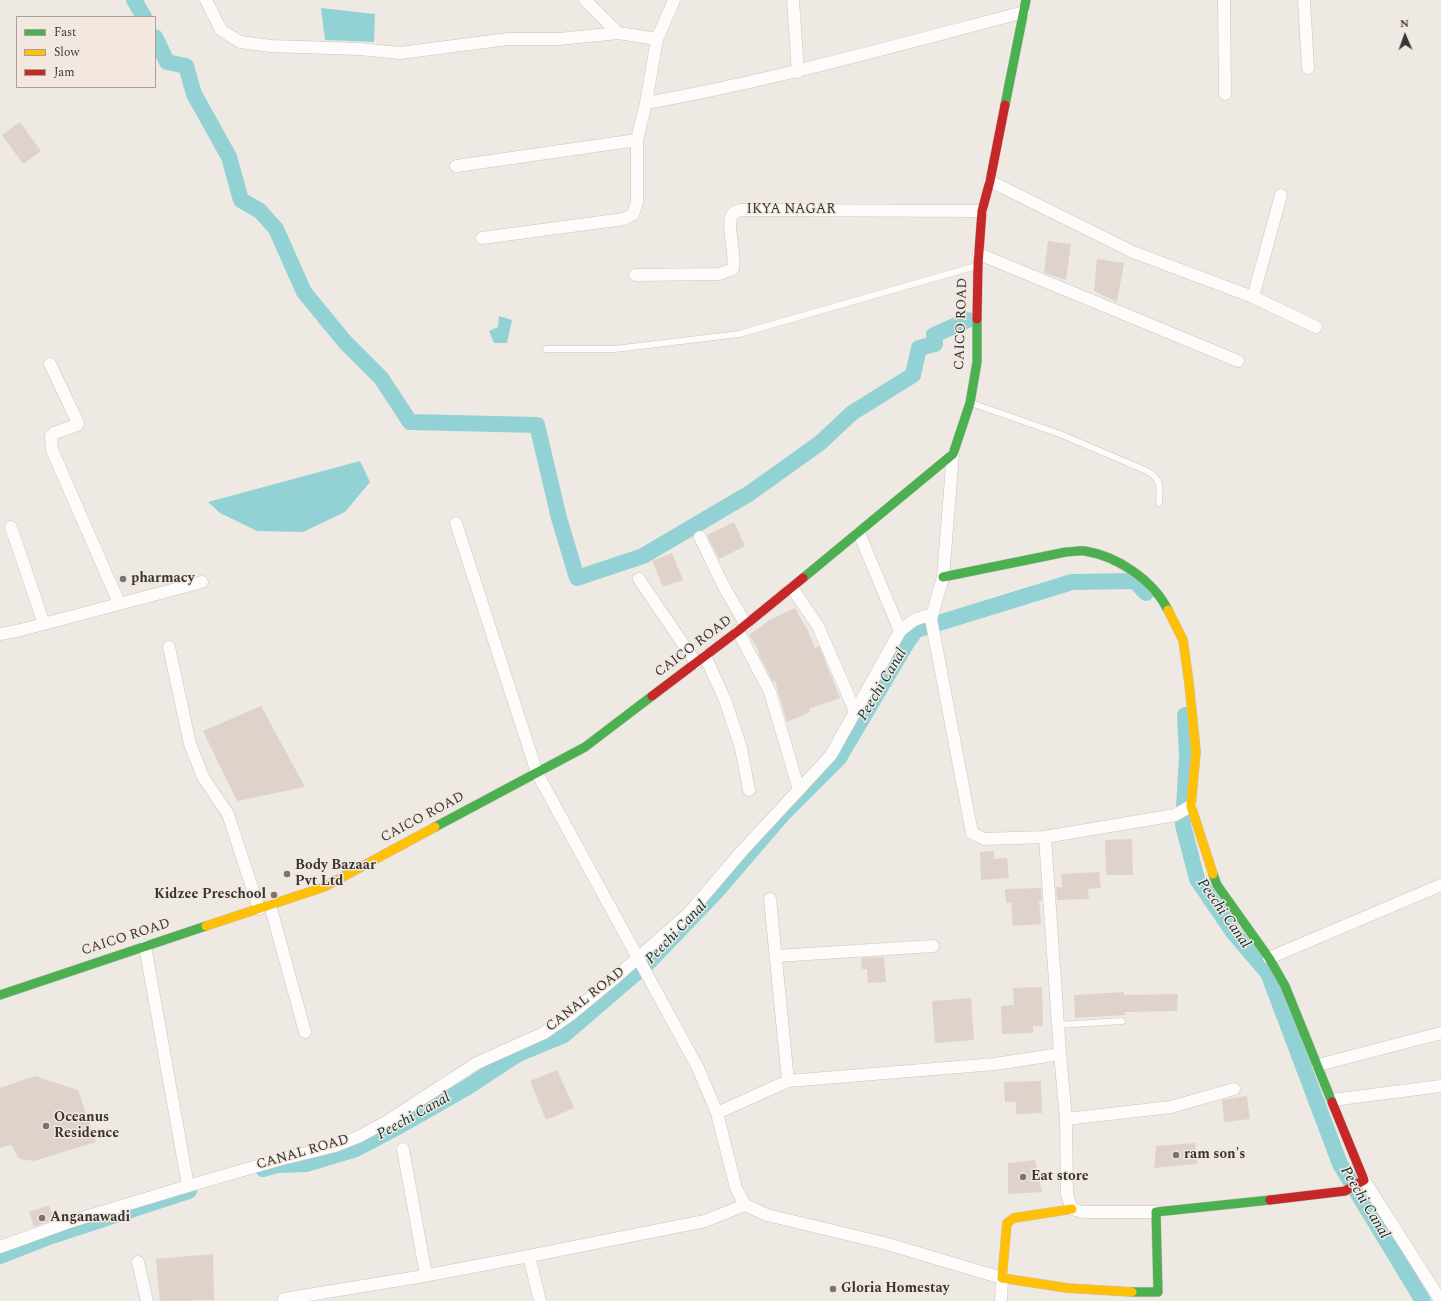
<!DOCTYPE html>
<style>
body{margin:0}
#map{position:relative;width:1441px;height:1301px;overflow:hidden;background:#efe9e4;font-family:Spectral,serif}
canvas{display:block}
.legend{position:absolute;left:16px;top:16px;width:140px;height:72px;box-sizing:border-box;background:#f3e8e0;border:1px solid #a9a09a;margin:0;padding:5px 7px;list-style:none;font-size:12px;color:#393532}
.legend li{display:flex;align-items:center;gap:8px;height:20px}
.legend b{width:20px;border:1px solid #a9a09a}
.north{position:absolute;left:1385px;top:16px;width:40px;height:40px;-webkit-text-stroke:3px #f3e8e0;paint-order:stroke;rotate:358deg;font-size:11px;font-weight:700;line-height:16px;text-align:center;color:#393532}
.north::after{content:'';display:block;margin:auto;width:14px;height:18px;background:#393532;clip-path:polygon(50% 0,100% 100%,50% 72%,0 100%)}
</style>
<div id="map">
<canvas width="1441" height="1301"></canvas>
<ul class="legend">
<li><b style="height:5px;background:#4caf50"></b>Fast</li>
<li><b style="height:5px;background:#ffc107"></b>Slow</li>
<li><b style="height:5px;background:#c62828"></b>Jam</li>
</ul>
<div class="north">N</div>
</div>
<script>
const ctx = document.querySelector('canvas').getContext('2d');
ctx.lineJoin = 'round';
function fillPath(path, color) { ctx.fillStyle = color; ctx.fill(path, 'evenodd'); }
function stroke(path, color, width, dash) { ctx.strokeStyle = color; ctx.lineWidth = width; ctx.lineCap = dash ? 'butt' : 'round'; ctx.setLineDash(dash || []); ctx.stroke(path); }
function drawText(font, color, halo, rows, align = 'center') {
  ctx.font = font + ' Spectral,serif'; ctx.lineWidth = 3; ctx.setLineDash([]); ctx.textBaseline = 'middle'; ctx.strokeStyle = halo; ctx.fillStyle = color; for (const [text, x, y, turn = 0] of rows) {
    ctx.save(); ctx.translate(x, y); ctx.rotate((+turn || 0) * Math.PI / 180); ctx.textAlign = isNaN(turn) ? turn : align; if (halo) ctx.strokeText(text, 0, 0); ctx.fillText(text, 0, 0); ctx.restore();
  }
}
fillPath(new Path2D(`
 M321,8L375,14L374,42L325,40Z
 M499,316L512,320L507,343H494L489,331L498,327Z
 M360,461L370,482L345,512L303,532L257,531L220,513L208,502Z`), '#93d2d4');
stroke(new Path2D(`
 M134,0L144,17
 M155,37L167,62L186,66L194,94L229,157L241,200L260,211L276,229L304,292L345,342L381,378L410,422L537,425L559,518L577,578L643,556L750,493L820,443L852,413L913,375L919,348L935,344L934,335L968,320
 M1185,715L1187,756L1183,825L1197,879L1233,932L1268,973L1340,1164L1423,1301
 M263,1169L277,1165L306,1164L356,1149L394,1129L466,1088L518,1054L564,1035L649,962L716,892L783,814L839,758L908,641L916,630L1072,582L1135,581L1146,593
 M0,1256L46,1238L189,1191`), '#93d2d4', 16);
fillPath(new Path2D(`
 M20,122L41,151L23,164L2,135Z
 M1048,241L1071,244L1066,280L1044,273Z
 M1097,259L1124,263L1117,302L1094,291Z
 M734,522L745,546L719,559L707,535Z
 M672,553L683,580L663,587L652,561Z
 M795,608L808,631L815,648L819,646L840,698L809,709L810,712L787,722L775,681L773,682L758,653H760L749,635L770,620Z
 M261,706L305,787L237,801L203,731Z
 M1132,839L1133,875H1106L1105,840Z
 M994,851V859L1007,858L1009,878L981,880L980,852Z
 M1099,872L1101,888L1088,889L1089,899L1057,900L1056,887H1062L1061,874Z
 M1041,888L1042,901H1039L1041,924L1013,926L1011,902L1006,903L1005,889Z
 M884,957L886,982L868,983L867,969H862L861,958Z
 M1042,987L1043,1026H1033V1033L1002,1034L1001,1006L1014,1005L1013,988Z
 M1124,992V995L1178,994L1177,1011L1125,1012V1015L1075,1018L1074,995Z
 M971,998L974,1040L935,1043L932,1001Z
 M557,1070L574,1108L546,1120L530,1081Z
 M35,1076L78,1090L96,1142L34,1161L19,1159L11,1145L0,1148V1088Z
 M1041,1081L1042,1113L1016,1114V1102H1005L1004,1082Z
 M1247,1096L1250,1119L1224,1122L1222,1100Z
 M1195,1143L1197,1164L1154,1168L1156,1146Z
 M1035,1160L1042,1192L1008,1194V1163Z
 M49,1205L54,1219L34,1227L29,1212Z
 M213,1254L214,1300L160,1301L156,1259Z`), '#ded2cb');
const lane = new Path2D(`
 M546,349H615L739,334L976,266
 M971,403L1060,434L1147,471C1162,480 1160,487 1159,503
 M1058,1025L1122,1021`);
const street = new Path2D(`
 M206,0L221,30L240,42L271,46L359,49L400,53L508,39H559L618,33
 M585,0L618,33L657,39
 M793,0L798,72
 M1224,0L1225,94
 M1304,0L1308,68
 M646,103L657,39L674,0
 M456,166L637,140L646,103C774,80 898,45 1024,12
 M990,181L1133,252L1253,297L1316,327
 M482,238L624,219L633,214L637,202V140
 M979,254L1238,361
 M635,275L720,274L733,269C736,253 727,229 731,217C732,213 736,211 741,210L982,211
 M1253,297L1281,195
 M50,364L78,423L77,425L54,433L51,436L52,450L119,603
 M953,454L943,577L931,619L972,833L984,839L1045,837L1175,815L1191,806
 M456,523L537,773L698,1068L717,1113L736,1188L745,1205
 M11,527L44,624
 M700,537L723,585L746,625
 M639,579L696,663
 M792,588L818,626L855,711
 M738,631L770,692L799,790
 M900,631L914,620L932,614
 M0,634L17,631L202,582
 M169,647L190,744L203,777L228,814L259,909
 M705,656L725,700L741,748L749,790
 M770,899L788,1081L995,1064L1060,1054L1045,837
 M270,905L305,1032
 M145,946L188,1186
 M776,956L933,946
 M1269,958L1441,885
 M1060,1054L1066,1119L1067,1195L1072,1209L1083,1212H1156
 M1318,1065L1441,1033
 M1332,1100L1441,1086
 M717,1113L788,1081
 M1066,1119L1171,1107L1234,1089
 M403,1149L426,1275
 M1364,1180L1441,1301
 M0,1247L69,1222L188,1186L278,1160L335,1146L358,1137L386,1122L477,1063L544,1033L570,1015L616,977L689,913L742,851L831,755L900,631L859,533
 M529,1256L705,1221L745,1205L767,1215L884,1243L1002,1278L1001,1301
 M138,1262L147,1301
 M284,1299L418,1277L529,1256L540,1301`);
const fast = new Path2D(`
 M1005,105L1026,0
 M943,577L1066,552C1072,552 1079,550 1085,551C1117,556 1153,580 1168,610
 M803,578L953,454L970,403L977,362V319
 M435,827L585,747L652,696
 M1213,874L1217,885L1269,958L1285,986L1332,1102
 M0,995L206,926
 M1132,1292H1158L1156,1212L1270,1200`);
const slow = new Path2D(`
 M1168,610L1183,640L1189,683L1196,752L1191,806L1213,874
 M206,926L324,887L435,827
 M1072,1209L1014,1218L1007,1223L1002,1278L1067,1288L1132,1292`);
const jam = new Path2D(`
 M977,319L978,265L982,211L990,181L1005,105
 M652,696L738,631L803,578
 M1270,1200L1345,1191L1364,1180L1332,1102`);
stroke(lane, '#cac5c1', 7);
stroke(street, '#cac5c1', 13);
stroke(fast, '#cac5c1', 10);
stroke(slow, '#cac5c1', 10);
stroke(jam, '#cac5c1', 10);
stroke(lane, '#fdfcfb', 6);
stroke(street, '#fdfcfb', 12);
stroke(fast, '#4caf50', 9);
stroke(slow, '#ffc107', 9);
stroke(jam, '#c62828', 9);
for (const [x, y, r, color] of [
 [123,579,4,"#797470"],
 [287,874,4,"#797470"],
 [274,895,4,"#797470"],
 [46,1126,4,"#797470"],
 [1176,1155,4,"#797470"],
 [1023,1177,4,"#797470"],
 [42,1218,4,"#797470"],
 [833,1289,4,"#797470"]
]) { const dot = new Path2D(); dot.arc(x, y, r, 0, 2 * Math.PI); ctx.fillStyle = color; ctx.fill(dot); stroke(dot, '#f3e8e0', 1.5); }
drawText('14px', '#393532', '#f3e8e0', [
 ["IKYA NAGAR",791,210],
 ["CAICO ROAD",962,324,-88],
 ["CAICO ROAD",694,647,-37],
 ["CAICO ROAD",423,818,-28],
 ["CAICO ROAD",126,938,-18],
 ["CANAL ROAD",586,1000,-38],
 ["CANAL ROAD",303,1153,-16]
]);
drawText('bold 14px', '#393532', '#f3e8e0', [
 ["pharmacy",131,579],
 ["Body Bazaar",295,866],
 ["Pvt Ltd",295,882],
 ["Kidzee Preschool",266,895,"right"],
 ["Oceanus",54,1118],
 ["Residence",54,1134],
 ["ram son's",1184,1155],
 ["Eat store",1031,1177],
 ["Anganawadi",50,1218],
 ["Gloria Homestay",841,1289]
], 'left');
drawText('italic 15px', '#023133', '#f3e8e0', [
 ["Peechi Canal",883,685,-59],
 ["Peechi Canal",1223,914,55],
 ["Peechi Canal",677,933,-46],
 ["Peechi Canal",414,1117,-29],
 ["Peechi Canal",1364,1203,59]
]);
</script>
